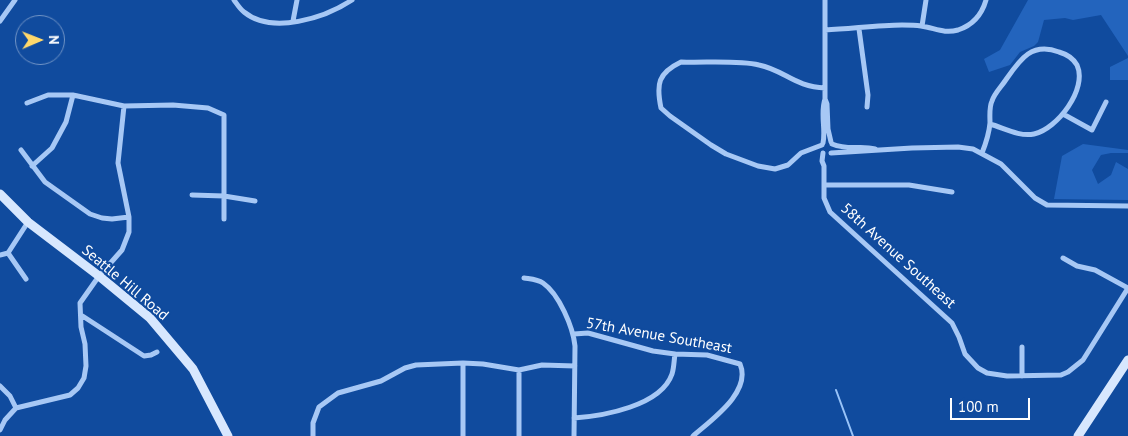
<!DOCTYPE html>
<style>
body{margin:0}
#map{position:relative;width:1128px;height:436px;overflow:hidden;background:#104b9e;font-family:"PT Sans",sans-serif}
canvas{display:block}
.north{position:absolute;left:15px;top:15px;width:50px;height:50px;box-sizing:border-box;background:#104b9e;border:1px solid #7093c5;border-radius:50%;rotate:89deg;font-size:14px;font-weight:700;line-height:20px;text-align:center;color:#fff}
.north::after{content:'';display:block;margin:auto;width:18px;height:22px;background:#ffd86b;clip-path:polygon(50% 0,100% 100%,50% 72%,0 100%)}
.scale{position:absolute;left:950px;top:398px;width:80px;height:22px;box-sizing:border-box;border:2px solid #fff;border-top:0;padding-left:6px;font-size:15px;line-height:18px;white-space:nowrap;color:#fff;-webkit-text-stroke:4px #104b9e;paint-order:stroke}
</style>
<div id="map">
<canvas width="1128" height="436"></canvas>
<div class="north">N</div>
<div class="scale">100 m</div>
</div>
<script>
const ctx = document.querySelector('canvas').getContext('2d');
ctx.lineJoin = 'round';
function fillPath(path, color) { ctx.fillStyle = color; ctx.fill(path, 'evenodd'); }
function stroke(path, color, width, dash) { ctx.strokeStyle = color; ctx.lineWidth = width; ctx.lineCap = dash ? 'butt' : 'round'; ctx.setLineDash(dash || []); ctx.stroke(path); }
function drawText(font, color, halo, rows, align = 'center') {
  ctx.font = font + ' "PT Sans",sans-serif'; ctx.lineWidth = 4; ctx.setLineDash([]); ctx.textBaseline = 'middle'; ctx.strokeStyle = halo; ctx.fillStyle = color; for (const [text, x, y, turn = 0] of rows) {
    ctx.save(); ctx.translate(x, y); ctx.rotate((+turn || 0) * Math.PI / 180); ctx.textAlign = isNaN(turn) ? turn : align; if (halo) ctx.strokeText(text, 0, 0); ctx.fillText(text, 0, 0); ctx.restore();
  }
}
fillPath(new Path2D(`
 M1028,0H1128V56L1101,15L1073,20L1065,18L1044,20L1038,42L1034,46L1020,52L1010,65L989,72L984,59L1000,50Z
 M1128,58V80H1110V67Z
 M1083,144L1128,150V153H1111L1101,155L1092,170L1098,184L1111,175L1116,162L1128,169V200L1054,199L1062,156Z`), '#2364bd');
stroke(new Path2D(`
 M836,390L853,436`), '#98c3f8', 2);
stroke(new Path2D(`
 M234,0C237,4 240,9 244,12C272,35 325,18 352,0
 M0,21L15,0
 M293,21L297,0
 M922,26L926,0
 M859,29L868,95L867,107
 M825,30C851,29 877,25 902,25C908,25 915,25 921,26C935,28 944,34 958,30C973,25 982,14 986,0
 M825,99L827,104L828,129L831,142
 M27,103L48,95H73L124,106L173,105L208,108L224,115V219
 M1063,114L1092,130L1106,102
 M823,143C826,129 820,113 825,99V0
 M832,144C849,151 861,145 875,149
 M822,145L801,153L788,165L775,169L758,166L726,154L711,145L670,116L661,108C656,84 658,73 681,62C704,63 738,60 759,65C784,70 795,87 825,88
 M21,150L45,182L90,214L102,218L112,219L129,217
 M823,153L822,161L824,166V198L830,212L952,323L959,337L965,354L978,368L987,373L1007,376L1061,375L1068,372L1083,360L1128,288
 M831,153L912,148L958,147L973,149L1001,164L1035,198L1047,205L1128,206
 M982,153C986,143 989,134 990,123C990,116 989,107 992,101C994,94 1001,87 1005,81C1019,61 1031,41 1059,52C1066,54 1073,58 1077,65C1088,89 1057,129 1034,134C1019,137 1004,128 990,124
 M32,166L52,148L66,122L73,95
 M824,185H909L952,192
 M192,195L224,196L255,201
 M8,253L26,279
 M0,255L8,253L28,222
 M1063,258L1077,266L1095,270L1128,288
 M524,278C530,279 537,279 543,283C559,294 573,327 575,346L574,436
 M81,315L144,356L151,355L157,352
 M574,334L588,333L653,351L675,354L707,355L740,364C752,392 711,420 693,436
 M1022,376V347
 M0,386L10,396L16,408
 M574,418C603,416 661,406 672,374C674,368 674,360 675,354
 M0,430L5,420L16,408L70,395L78,388L84,378L86,366L85,344L81,327L80,303L99,276L122,250L129,232V217L118,163L124,106
 M313,436V423L319,407L338,393L381,381L405,368L416,365L463,363L483,364L519,370L542,365L575,366
 M463,436V363
 M519,436V370`), '#a7c8f5', 5);
stroke(new Path2D(`
 M0,194L28,222L99,276L150,318L193,369L228,436
 M1078,436L1128,360`), '#d7e7fe', 9);
drawText('15px', '#fff', '#104b9e', [
 ["58th Avenue Southeast",898,256,42],
 ["Seattle Hill Road",125,283,40],
 ["57th Avenue Southeast",659,336,10]
]);
</script>
